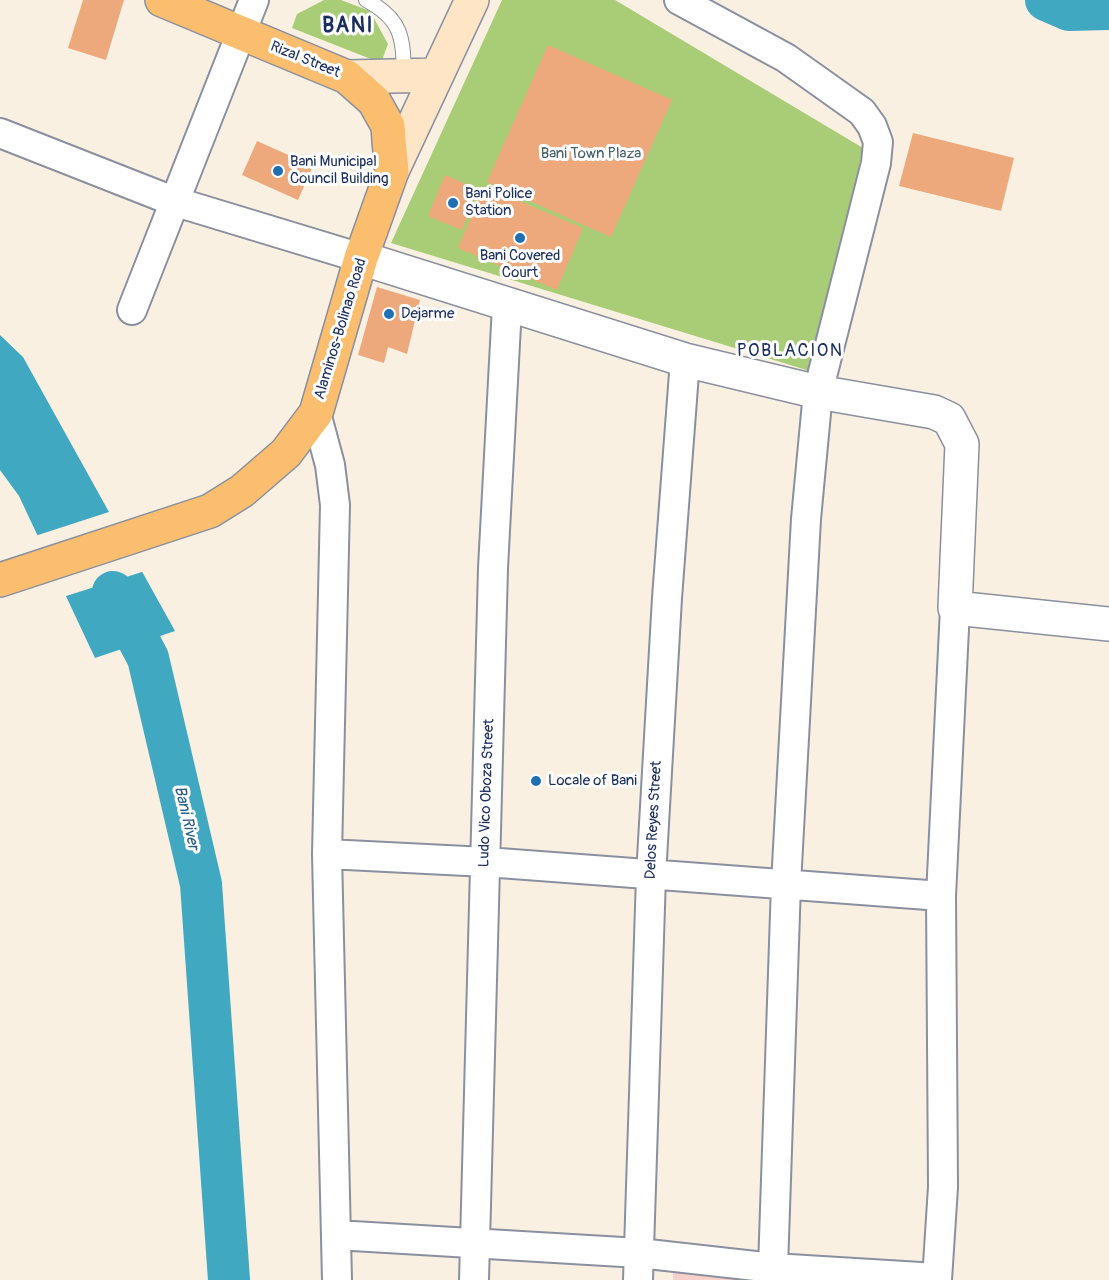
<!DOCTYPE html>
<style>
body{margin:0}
canvas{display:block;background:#f9f0e2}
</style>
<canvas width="1109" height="1280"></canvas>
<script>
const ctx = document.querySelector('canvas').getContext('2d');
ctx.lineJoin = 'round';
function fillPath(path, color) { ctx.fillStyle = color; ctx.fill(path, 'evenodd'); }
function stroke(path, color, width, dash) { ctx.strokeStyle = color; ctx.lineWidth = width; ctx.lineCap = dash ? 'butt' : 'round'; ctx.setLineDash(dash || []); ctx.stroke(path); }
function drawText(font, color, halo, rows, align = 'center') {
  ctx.font = font + ' Pangolin,sans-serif'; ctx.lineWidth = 6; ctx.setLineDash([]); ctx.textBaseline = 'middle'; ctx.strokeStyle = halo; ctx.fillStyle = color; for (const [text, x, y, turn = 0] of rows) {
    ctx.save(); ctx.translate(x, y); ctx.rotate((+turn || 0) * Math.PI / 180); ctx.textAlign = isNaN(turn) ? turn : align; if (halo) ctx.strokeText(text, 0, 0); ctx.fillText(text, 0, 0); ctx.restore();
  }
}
fillPath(new Path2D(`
 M673,1271L773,1280H673Z`), '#f7d0ca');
fillPath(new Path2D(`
 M324,0H341L370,11L388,44L381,63L292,28L297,14Z
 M502,0H615L863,148L813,372L391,243Z`), '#a9cd77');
fillPath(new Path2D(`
 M0,335L23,357L175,631L95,658L19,496L0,470Z`), '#41a8c1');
fillPath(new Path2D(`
 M112,511L145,571L63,597L35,536Z`), '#f9f0e2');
stroke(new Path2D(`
 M1046,0L1069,10L1109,9
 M113,592L148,658L201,884L229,1280`), '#41a8c1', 42);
fillPath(new Path2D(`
 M83,0H124L106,60L68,48Z
 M548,45L672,100L611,237L487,182Z
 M913,133L1014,158L1001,211L899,186Z
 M257,141L313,166L298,200L242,175Z
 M445,175L478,189L462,230L428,216Z
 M484,186L583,228L557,290L458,248Z
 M377,287L420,300L407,354L388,347L384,363L358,355Z`), '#eda97c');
const service = new Path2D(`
 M366,0C402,19 403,37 404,75`);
const minor = new Path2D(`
 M679,0L786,58L862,112L872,126L878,142L876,163L818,392L806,519L786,884L773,1268
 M0,133L173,201L361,258
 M132,310L254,0
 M316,413L330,465L335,505L327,854L337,1280
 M327,854L486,862L941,896
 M336,1235L639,1253L773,1268L937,1278
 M474,1280L493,568L507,306
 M638,1280L651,876L667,598L685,360
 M937,1280L943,1187L941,896L955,608`);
const tertiary = new Path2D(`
 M361,258L685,360L818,392L934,412L949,419L962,444L955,608L1109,624`);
const secondary = new Path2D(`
 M347,77L437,75
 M392,171L472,0`);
const primary = new Path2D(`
 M0,580L210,511L242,491L286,453L316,413L361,258L392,171L389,141L388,126L374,101L347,77L162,0`);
stroke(service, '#8a90a0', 16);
stroke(minor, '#8a90a0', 32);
stroke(tertiary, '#8a90a0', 36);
stroke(secondary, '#8a90a0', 36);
stroke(primary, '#8a90a0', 36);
stroke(service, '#fff', 14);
stroke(minor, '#fff', 28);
stroke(tertiary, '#fff', 33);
stroke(secondary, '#fde5c5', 33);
stroke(primary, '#fabe6e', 33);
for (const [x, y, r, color] of [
 [278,171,6,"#1f6fb2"],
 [453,203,6,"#1f6fb2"],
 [520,238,6,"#1f6fb2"],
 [389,314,6,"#1f6fb2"],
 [536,781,6,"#1f6fb2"]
]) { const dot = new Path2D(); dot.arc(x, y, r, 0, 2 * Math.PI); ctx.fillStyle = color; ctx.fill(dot); stroke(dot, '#fff', 2); }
drawText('15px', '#1b2f5e', '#fff', [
 ["Rizal Street",305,60,22],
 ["Alaminos-Bolinao Road",341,329,-73],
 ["Ludo Vico Oboza Street",487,793,-88],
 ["Delos Reyes Street",654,820,-87]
]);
drawText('15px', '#465e66', '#fff', [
 ["Bani Town Plaza",591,154]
]);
drawText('15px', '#1b2f5e', '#fff', [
 ["Bani Municipal",290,162],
 ["Council Building",290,179],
 ["Bani Police",465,194],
 ["Station",465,211],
 ["Bani Covered",520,256,"center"],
 ["Court",520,273,"center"],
 ["Dejarme",401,314],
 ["Locale of Bani",548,781]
], 'left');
drawText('italic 16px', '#2a5f86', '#fff', [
 ["Bani River",186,818,77]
]);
ctx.letterSpacing = '1.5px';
drawText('18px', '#1b2f5e', '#fff', [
 ["POBLACION",790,351]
]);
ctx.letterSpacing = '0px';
ctx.letterSpacing = '1.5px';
drawText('bold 21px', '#1b2f5e', '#fff', [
 ["BANI",348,27]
]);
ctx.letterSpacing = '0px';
</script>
